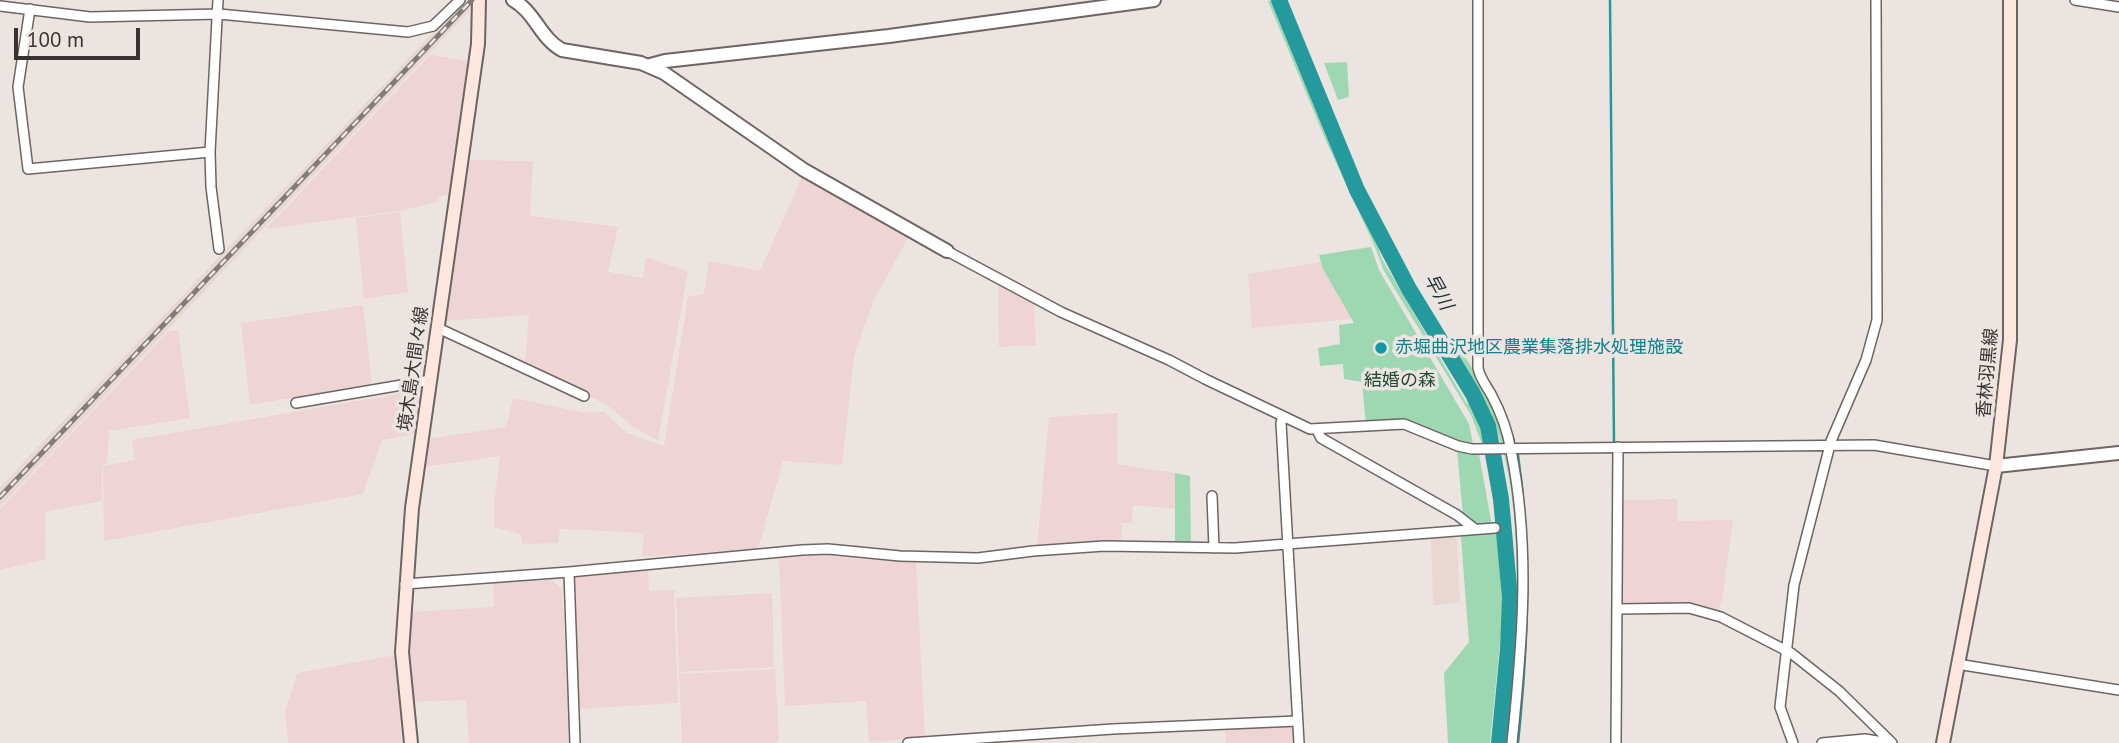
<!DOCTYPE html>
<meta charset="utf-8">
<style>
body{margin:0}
#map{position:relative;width:2119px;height:743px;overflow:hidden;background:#ece4e0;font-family:"PT Sans",sans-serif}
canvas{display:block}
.scale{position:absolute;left:14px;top:28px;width:126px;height:32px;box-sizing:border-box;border:4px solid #363332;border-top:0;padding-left:9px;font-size:21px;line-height:24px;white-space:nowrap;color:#363332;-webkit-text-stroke:5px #ece4e0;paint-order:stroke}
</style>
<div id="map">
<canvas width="2119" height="743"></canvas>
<div class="scale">100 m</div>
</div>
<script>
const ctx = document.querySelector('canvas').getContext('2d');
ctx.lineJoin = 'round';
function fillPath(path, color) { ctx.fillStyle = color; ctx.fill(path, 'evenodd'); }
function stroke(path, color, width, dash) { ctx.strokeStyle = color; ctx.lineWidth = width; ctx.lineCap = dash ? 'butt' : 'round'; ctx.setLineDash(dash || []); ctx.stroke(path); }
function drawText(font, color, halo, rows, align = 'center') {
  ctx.font = font + ' "PT Sans","Noto Sans JP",sans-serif'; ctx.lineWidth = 7; ctx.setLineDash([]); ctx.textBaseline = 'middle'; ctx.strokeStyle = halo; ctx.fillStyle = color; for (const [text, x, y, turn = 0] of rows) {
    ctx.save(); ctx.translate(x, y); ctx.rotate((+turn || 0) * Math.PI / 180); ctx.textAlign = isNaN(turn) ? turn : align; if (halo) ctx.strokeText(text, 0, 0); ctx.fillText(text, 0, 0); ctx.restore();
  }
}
fillPath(new Path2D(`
 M464,0H475V5L0,507V487Z
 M1454,537L1457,539L1460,603L1433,605L1431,538Z`), '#e8d8d1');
fillPath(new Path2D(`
 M430,55L468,61L450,194L438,197L439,202L399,211L266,229Z
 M466,160L533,161L530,216L618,227L608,272L643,278L646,257L688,271L658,441L632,426L607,405L525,364L529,315L443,321Z
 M802,177L909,236L873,302L854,356L842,465L783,461L758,549L642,557L644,533L560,529L558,543L522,544L520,534L494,527V503L500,456L423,467L428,439L506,427L513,398L582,412H604L627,433L664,446L688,297L704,294L709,261L760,271Z
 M400,212L408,292L364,299L356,218Z
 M1321,262L1352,319L1252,328L1248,274Z
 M998,283L1034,304L1036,345L999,347Z
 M363,305L372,384L250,405L241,323Z
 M178,330L190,418L109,431L107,463L102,465V501L45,512L46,559L0,570V509L169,331Z
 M421,390L415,434L382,440L363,494L104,541L103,466L135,460L132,440Z
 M1118,413L1117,464L1175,473V509L1133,505L1132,523H1122L1121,541L1037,547L1049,417Z
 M1677,499V521L1733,520L1722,600L1718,611L1691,605H1625L1622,602V500Z
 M824,555L857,559L916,561L925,738L869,742L866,701L785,706L779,558Z
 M648,567L649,591L674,590L678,703L577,709L572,578Z
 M552,580L562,590L570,743H469L466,700L411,702L407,654L409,612L494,607L493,582Z
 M772,593L774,667L679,672L676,598Z
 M395,655L402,743H288L285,712L297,673Z
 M775,669L779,741L776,743H682L679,674Z
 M1293,725L1294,743H1226L1225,728Z`), '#efd4d5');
fillPath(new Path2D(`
 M1272,0C1295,55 1317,111 1341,165C1354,197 1372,227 1382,259L1467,404L1471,403L1486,444H1482L1471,415L1384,271L1375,247L1326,141L1268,1Z
 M1347,62L1349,97L1338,100L1324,63Z
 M1371,247L1379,270L1469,424L1473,444L1462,443L1402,421L1366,424L1362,382L1344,379L1343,364L1320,366L1318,348L1340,344L1339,325L1354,323L1323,269L1319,255Z
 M1459,347L1492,400L1506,441L1504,444L1505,452L1509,456L1518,506L1519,657L1511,743H1506C1515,652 1527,529 1500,440C1491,408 1473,379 1455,350Z
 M1457,450L1479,454L1492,526L1481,525L1463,515Z
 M1175,473L1190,476L1191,544L1175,543Z
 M1497,531L1503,614L1490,743H1448L1444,673L1469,642L1461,537L1463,535Z`), '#9dd8b3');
stroke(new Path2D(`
 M1610,0L1614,444
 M1511,433L1514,441
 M1518,455C1532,551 1528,646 1518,743`), '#259a9d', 2.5);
stroke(new Path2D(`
 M1279,0L1357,190L1409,289L1473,394L1488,426L1501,499L1510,598L1508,649L1499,743`), '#259a9d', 16);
const minor = new Path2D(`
 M218,0L210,152L211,187L219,249
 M1478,0V368C1480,379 1487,386 1492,396C1501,413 1508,433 1511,451C1531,548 1522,646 1512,743
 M2075,0L2119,7
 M0,6L90,17L219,14L408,32L433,26L460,0
 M30,9L18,87L28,169L210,152
 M947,251L1061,312L1169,360L1205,379L1310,429L1404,424L1458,446L1472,449L1874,445L1996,466
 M438,328L584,396
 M296,403L431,380
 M1283,416L1281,423L1299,743
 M1317,430L1321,438L1457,515L1475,529
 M1212,496L1214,548
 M569,572L575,743
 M405,584L569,572L802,550L828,549L900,556L978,558L1033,551L1104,546L1235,548L1495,528
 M1618,609L1689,608L1721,617L1791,653L1839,691L1892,743
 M1957,664L2119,690
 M908,743L1113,729L1297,721
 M1616,743L1618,447
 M1793,743L1780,707L1794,585L1831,441L1866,360L1877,320L1876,0
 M1822,743L1865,739L1889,743`);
const tertiary = new Path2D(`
 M513,0C535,12 540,38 562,50L641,63L664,73L804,170L947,251
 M650,65L665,61L889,36L1154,0
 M1996,466L2119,453`);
const secondary = new Path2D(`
 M411,743L402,652L412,508L478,44L479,0
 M1943,743L1996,466L2010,340V0`);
stroke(minor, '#6c6562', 12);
stroke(tertiary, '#6c6562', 16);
stroke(secondary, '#6c6562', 16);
stroke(minor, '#fff', 9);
stroke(tertiary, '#fff', 12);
stroke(secondary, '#fde6de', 12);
const rail = new Path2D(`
 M0,497L472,0`);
stroke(rail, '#817c7a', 5);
stroke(rail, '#ece4e0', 2.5, [8]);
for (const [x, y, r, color] of [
 [1381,348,7,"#0f9aa8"]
]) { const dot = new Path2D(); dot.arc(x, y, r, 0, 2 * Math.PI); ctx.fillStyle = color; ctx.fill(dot); stroke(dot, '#ece4e0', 2.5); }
drawText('18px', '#0d838f', '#ece4e0', [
 ["赤堀曲沢地区農業集落排水処理施設",1395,348]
], 'left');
drawText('18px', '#363332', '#ece4e0', [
 ["境木島大間々線",414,369,-82],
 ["香林羽黒線",1988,373,-85]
]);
drawText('18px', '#214932', '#ece4e0', [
 ["結婚の森",1400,381]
]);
drawText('italic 19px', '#1b3334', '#ece4e0', [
 ["早川",1438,292,61]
]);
</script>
